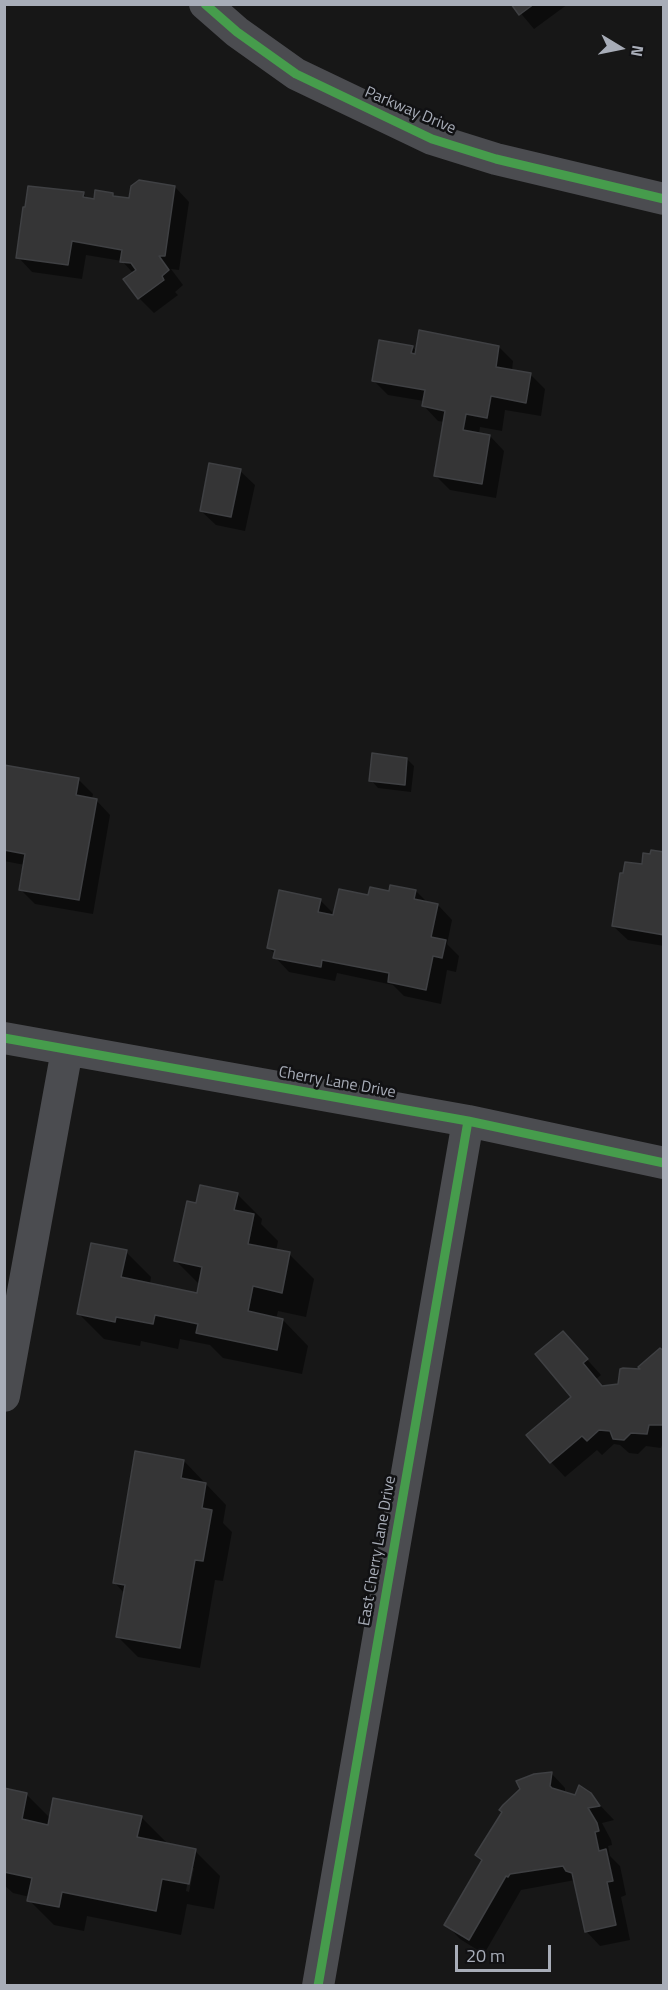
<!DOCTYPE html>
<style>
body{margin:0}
#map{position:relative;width:668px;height:1990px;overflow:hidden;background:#171717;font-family:"Titillium Web",sans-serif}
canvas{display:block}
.frame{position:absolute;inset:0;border:6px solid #a8adb8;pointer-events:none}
.north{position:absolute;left:590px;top:18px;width:60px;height:60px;-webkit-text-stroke:4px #111113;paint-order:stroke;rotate:100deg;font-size:16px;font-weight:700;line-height:24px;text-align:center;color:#a8adb8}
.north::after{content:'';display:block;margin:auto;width:21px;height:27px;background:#a8adb8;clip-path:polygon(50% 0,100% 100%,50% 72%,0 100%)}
.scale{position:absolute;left:455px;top:1945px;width:96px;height:27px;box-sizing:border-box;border:3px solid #a8adb8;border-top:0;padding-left:8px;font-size:18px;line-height:21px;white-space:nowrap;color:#a8adb8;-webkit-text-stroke:4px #111113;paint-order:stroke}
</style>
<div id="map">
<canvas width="668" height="1990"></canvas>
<div class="frame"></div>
<div class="north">N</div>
<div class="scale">20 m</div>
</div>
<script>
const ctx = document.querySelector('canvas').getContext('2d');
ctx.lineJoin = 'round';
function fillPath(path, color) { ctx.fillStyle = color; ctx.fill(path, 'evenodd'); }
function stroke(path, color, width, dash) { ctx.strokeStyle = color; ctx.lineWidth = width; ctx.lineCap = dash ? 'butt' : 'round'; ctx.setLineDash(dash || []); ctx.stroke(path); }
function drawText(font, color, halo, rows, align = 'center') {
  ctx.font = font + ' "Titillium Web",sans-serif'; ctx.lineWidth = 5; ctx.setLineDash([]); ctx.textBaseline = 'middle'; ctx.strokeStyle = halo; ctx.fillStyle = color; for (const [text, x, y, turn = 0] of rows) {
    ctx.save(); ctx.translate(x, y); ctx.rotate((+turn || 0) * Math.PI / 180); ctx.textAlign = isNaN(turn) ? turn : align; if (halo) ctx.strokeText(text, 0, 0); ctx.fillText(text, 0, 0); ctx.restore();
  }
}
fillPath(new Path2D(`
 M513,4H568L534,29Z
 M175,187L189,202L179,270L171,269L183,285L175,292L178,295L154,313L139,298L125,279L133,273L122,261L86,255L82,279L32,272L18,257L83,194L89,199L95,200L113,195L116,198L130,200Z
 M412,347L417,352L499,347L513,361L512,371L531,375L545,389L541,416L505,410L502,431L480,427L479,434L490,436L504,451L496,498L450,490L435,475L445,422L438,421L424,406V401L388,395L373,380Z
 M240,471L255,485L245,531L216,525L201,511Z
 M407,759L414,766L411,792L378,788L371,780Z
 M4,766L78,779L93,794L92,799L96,800L110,815L93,914L35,904L20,889L25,865L4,861Z
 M664,853V946L628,940L613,926L643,866Z
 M392,887L416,891L428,903L438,905L452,920L447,944L459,956L456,972L447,970L441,1004L404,996L393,985L337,973L335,981L289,972L275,957V954L269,948L320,900L335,915L370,897L390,893Z
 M237,1194L262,1219L261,1224L278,1241L276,1251L289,1254L314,1279L306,1317L278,1311L276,1319L283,1320L308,1346L302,1374L223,1358L210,1345L180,1339L178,1349L141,1341L140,1346L104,1339L78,1313L126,1252L151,1277L150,1284L198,1295L200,1285L176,1261L198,1205Z
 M563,1333L601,1375L596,1379L604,1388L620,1385L643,1371L664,1353V1439L661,1448L646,1446L638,1454L629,1453L620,1445L614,1444L602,1455L597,1450L565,1477L551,1462L573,1397Z
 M184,1461L226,1505L223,1523L232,1532L223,1581L215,1580L200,1668L138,1657L118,1637L125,1594L114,1582Z
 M551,1773L565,1788V1794L575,1797L590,1795L614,1820L602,1823L611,1840L612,1845L608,1846L610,1856L620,1866L626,1895L621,1897L630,1940L600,1946L586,1931L575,1880L521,1890L484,1954L460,1939L446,1924Z
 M4,1790L27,1795L51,1819L141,1817L166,1842V1845L195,1851L220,1876L214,1909L187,1904L181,1935L87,1916L84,1931L54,1925L29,1900L30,1897L13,1893L4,1885ZM190,1868H194L189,1892L186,1891Z`), '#0007');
const building = new Path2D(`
 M511,4H534L519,15Z
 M139,180L175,186L165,256H159L169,270L162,276L164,280L138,299L123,279L136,270L131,263L120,262L122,250L72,241L68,265L16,258L23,207H25L28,186L84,192L83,197L94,199L95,190L113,193V196L129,198L131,186Z
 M419,330L499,346L496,367L531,373L526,403L491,396L487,418L466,414L463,430L490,435L482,484L434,476L445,411L422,406L425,390L372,381L379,340L413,346L411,353L415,354Z
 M209,463L241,469L231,517L200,511Z
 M372,753L407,758L405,785L369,781Z
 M4,765L79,778L76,795L97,799L79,900L19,890L25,854L4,850Z
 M651,850L664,852V935L612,926L620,873H623L625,862L642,864L643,853L650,854Z
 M390,885L416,890L414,899L438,904L431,937L446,940L442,958L433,956L426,990L388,982L389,973L322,960L321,967L273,958L275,950L267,948L279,890L321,899L318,912L333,915L339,889L368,895L370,887L389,891Z
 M200,1185L238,1193L234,1210L254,1214L248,1244L290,1252L282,1293L253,1286L248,1311L283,1319L277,1350L196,1333L198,1324L155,1315L153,1324L116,1317L115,1322L77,1314L91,1243L127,1250L121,1277L197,1293L202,1267L174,1261L187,1201L196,1203Z
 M563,1331L588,1359L583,1363L602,1386L618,1384L620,1369L623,1368L640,1369L638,1367L660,1348L664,1351V1426L662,1425H649L647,1434L631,1433L624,1440L613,1439L610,1431L599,1430L587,1441L582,1436L550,1463L526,1435L571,1397L535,1354Z
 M135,1451L184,1460L181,1478L206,1483L202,1508L212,1510L203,1561L195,1560L180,1648L116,1637L125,1585L113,1583Z
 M552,1772L550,1786L552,1788L575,1795L579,1785L591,1793L600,1806L588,1808L597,1823L599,1831L595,1832L599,1851L606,1849L613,1881L607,1882L616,1925L585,1932L572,1873L566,1871L563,1866L510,1874L508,1877L506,1876L469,1940L444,1925L482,1860L475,1855L502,1812L499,1810L503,1805L520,1789L516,1781L534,1774Z
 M4,1788L27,1793L22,1819L48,1825L53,1798L142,1816L137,1837L196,1849L189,1884L162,1879L156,1911L62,1892L59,1907L27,1901L32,1878L4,1872Z`);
fillPath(building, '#353536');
stroke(building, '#3f4043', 1.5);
stroke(new Path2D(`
 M205,4L237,32L296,74L432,139L496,159L664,199
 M4,1038L468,1121L664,1163
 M4,1396L67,1050
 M318,1986L468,1121`), '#4b4c50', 32);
stroke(new Path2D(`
 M205,4L237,32L296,74L432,139L496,159L664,199
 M4,1038L468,1121L664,1163
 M318,1986L468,1121`), '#469c4c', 9);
drawText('16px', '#a8adb8', '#111113', [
 ["Parkway Drive",410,111,23],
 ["Cherry Lane Drive",337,1083,10],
 ["East Cherry Lane Drive",378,1551,-80]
]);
</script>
